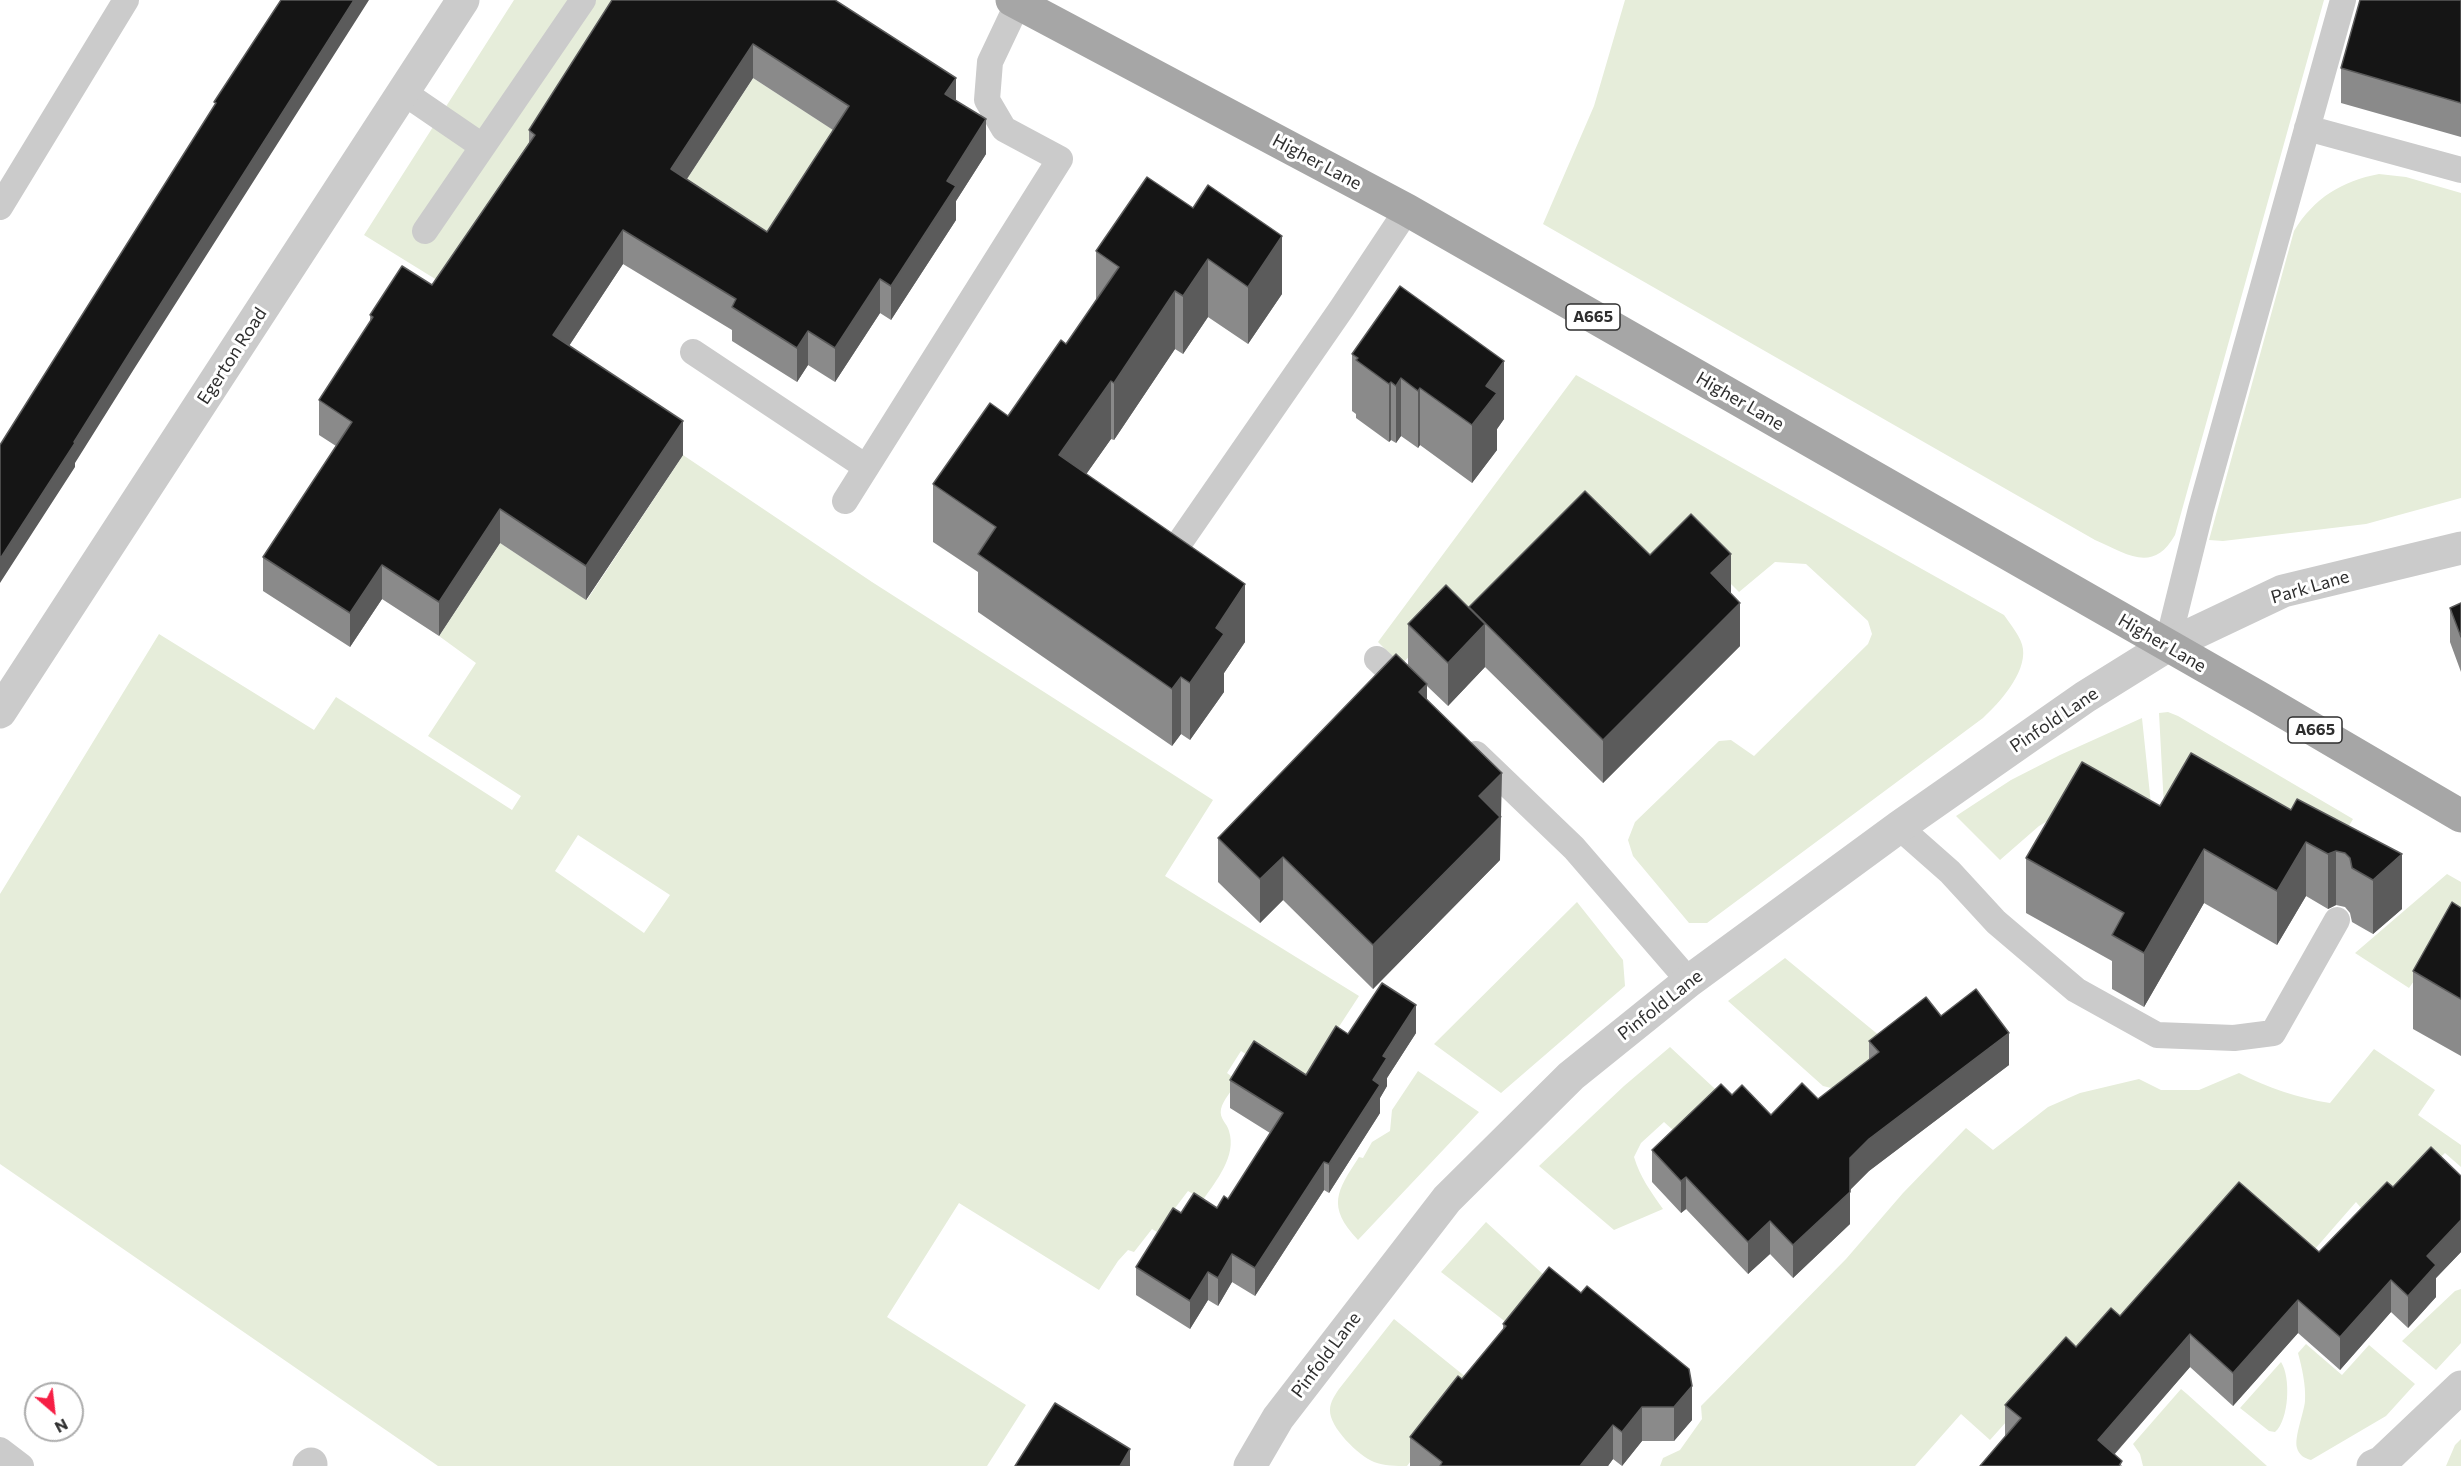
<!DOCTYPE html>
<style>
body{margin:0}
#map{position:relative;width:2461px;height:1466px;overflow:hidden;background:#fff;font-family:Commissioner,sans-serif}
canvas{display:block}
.north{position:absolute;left:24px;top:1382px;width:60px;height:60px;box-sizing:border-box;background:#fff;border:2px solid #ababab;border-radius:50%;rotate:152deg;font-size:16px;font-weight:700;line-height:24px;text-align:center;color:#2e2e2e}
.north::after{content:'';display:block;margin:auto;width:21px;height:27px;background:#f61f45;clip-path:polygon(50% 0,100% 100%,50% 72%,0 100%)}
</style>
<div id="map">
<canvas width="2461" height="1466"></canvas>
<div class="north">N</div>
</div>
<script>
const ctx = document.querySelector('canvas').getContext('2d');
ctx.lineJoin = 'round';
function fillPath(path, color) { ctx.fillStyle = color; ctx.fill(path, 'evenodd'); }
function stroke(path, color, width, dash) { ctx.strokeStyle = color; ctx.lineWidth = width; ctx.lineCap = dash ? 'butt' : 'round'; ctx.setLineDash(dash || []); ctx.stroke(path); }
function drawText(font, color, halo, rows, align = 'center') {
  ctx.font = font + ' Commissioner,sans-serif'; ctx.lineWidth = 6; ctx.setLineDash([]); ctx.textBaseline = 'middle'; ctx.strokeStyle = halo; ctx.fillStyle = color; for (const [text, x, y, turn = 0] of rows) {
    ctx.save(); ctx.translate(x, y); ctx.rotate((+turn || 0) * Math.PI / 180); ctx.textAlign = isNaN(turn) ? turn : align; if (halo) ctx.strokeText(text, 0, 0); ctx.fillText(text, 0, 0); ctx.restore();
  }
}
fillPath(new Path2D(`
 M514,0H629L445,285L364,235Z
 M1625,0H2324L2175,535C2153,574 2127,554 2095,540L1543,224L1594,106Z
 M753,78L849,140L767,266L671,203Z
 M2379,174L2406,177L2461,193V498L2366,524L2223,541L2209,540L2294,231C2314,198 2342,181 2379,174Z
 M1576,375L2004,615C2010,624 2022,638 2023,649C2026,674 1999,703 1983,718L1707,923H1689L1633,856L1628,840L1635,822L1719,741L1731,740L1754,756L1868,644L1872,634L1868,621L1806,564L1775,562L1739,592L1693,546L1465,637L1446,618L1401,665L1378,642Z
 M683,455L872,582L1213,800L1165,876L1359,996L1299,1088L1241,1051L1227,1073L1238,1081C1233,1089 1223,1100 1221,1109C1219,1119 1227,1123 1229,1131C1237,1156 1216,1181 1203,1200L1188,1191L1157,1232L1152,1229L1134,1252L1128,1250L1118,1261L1099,1290L959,1203L887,1317L1026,1405L987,1466H438L0,1164V894L159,634L314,730L336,697L512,810L521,796L428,736L476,663L439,636L500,543L587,600ZM578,835L670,895L644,933L555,871Z
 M2168,712L2178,716L2353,819L2324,868L2166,845L2159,713Z
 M2142,718L2152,814L2073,806L2039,826L2000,860L1956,816L2011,780L2060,755Z
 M2447,874L2461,882V955L2440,944L2409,988L2355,953Z
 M1577,902L1623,960L1625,986L1501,1093L1434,1044Z
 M1785,958L1892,1046L1843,1086L1831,1088L1823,1086L1728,1001Z
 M1670,1047L1728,1101L1685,1141L1664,1122L1641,1143L1634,1157C1640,1177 1651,1192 1663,1209L1614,1230L1539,1166L1624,1086Z
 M2374,1049L2435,1090L2418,1115L2461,1145V1167L2445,1153L2390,1206L2377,1200L2368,1201L2361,1208L2356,1202L2308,1257L2115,1333L2015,1412L1990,1440L1961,1414L1915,1466H1660L1663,1458L1680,1450L1702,1419L1701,1406L1846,1259L1903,1193L1966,1128L1993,1150L2048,1107L2080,1093L2139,1079L2161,1090H2199L2239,1073C2268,1088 2298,1098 2330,1103Z
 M1418,1071L1479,1112L1358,1240C1326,1206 1337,1191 1359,1157L1363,1158L1372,1142L1390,1131L1392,1110Z
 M1486,1222L1545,1276L1507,1323L1441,1272Z
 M2461,1289V1343L2436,1370L2402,1341L2455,1291Z
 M1394,1319L1472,1382L1407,1466C1396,1466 1384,1466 1374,1462C1359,1456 1329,1427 1330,1410C1330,1402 1335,1395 1339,1389Z
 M2306,1344L2342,1375L2369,1345L2415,1384L2386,1416L2311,1460C2304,1458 2299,1455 2297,1448C2294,1437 2304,1413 2305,1401C2306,1385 2302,1368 2298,1353Z
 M2281,1362C2291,1377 2289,1420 2275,1432L2269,1431L2240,1408Z
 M2181,1389L2187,1394L2267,1466H2143L2140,1454L2133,1444Z
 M2461,1439V1466H2446L2455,1445Z`), '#e6edda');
stroke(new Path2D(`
 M403,92L482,146
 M2307,128L2461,170
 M0,207L126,0
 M425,231L583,0
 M693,352L866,467
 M845,501L1060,159L1004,129L987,100L990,62L1018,3
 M1171,555L1342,308L1407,210
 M2167,646L2201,509L2343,0
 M1377,659L1409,689
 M1476,754L1574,848L1689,981
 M1899,827L1950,872L1996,922L2076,990L2157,1035L2234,1038L2273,1033L2337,920
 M0,1450L21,1466`), '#cbcbcb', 26);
stroke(new Path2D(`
 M0,712L463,0
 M309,1466L311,1464
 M1250,1466L1278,1418L1447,1199L1571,1076L1689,981L1899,827L2085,697L2167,646L2283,591L2461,548
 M2373,1466L2382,1462L2461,1387`), '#cbcbcb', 33);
stroke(new Path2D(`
 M1012,0L1407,210L2260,698L2461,816`), '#a6a6a6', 33);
fillPath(new Path2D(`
 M612,0L956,100L986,154L956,201V220L891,320L880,313L835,382L808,365L797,382L732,341V330L623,264L569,346L683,455L586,600L500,543L439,636L382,599L350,647L263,591V557L336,446L319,435V400L370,322V315L432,285L529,143V130ZM753,78L833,130L767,232L687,179Z
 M2461,0V137L2341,103V68Z
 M1147,177L1282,294L1248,344L1208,317L1183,354L1175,349L1114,440L1111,439L1086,474L1245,642L1224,673V692L1190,740L1181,734L1172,746L978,612V572L933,542V484L1008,416L1066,344L1096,301V251Z
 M1352,354L1504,419L1497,429V450L1472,483L1420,445L1418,448L1401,436L1396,443L1391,440L1389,442L1356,418V414L1352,411Z
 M1650,555L1731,594L1740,646L1603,783L1485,667L1448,706L1427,686V699L1502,817L1500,818V860L1373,989L1283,900L1260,923L1218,882V838L1408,666V624L1469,608Z
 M2461,603V672L2450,642V608Z
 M2297,799L2402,909L2373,934L2352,922L2350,913L2345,907L2336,905L2328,909L2306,896L2277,945L2204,903L2144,1007L2112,989V961L2026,913V858L2160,806L2291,810Z
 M2461,908V1056L2413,1029V971Z
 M1941,1016L2009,1065L1869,1171L1850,1190V1224L1793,1278L1770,1254L1748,1274L1686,1209L1681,1213L1652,1182V1150L1732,1095L1771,1115L1818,1099L1869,1060V1041Z
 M1416,1033L1387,1078V1086L1380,1098V1113L1329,1193L1324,1190L1255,1296L1232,1282L1218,1306L1208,1300L1190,1329L1136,1295V1267L1181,1213L1217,1208L1228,1199L1270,1133L1230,1108V1080L1306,1075L1348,1034Z
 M2461,1176V1252L2436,1278V1297L2408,1328L2391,1312L2340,1370L2298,1333L2233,1406L2190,1367L2114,1455L2122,1466L2005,1436V1405L2076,1347L2120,1316L2319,1252Z
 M1549,1267L1692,1420L1674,1441H1642L1622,1466L1613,1459L1608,1466H1410V1437L1462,1379L1503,1330V1324Z`), '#8a8a8a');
fillPath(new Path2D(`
 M354,0H369L134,369L75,463V467L0,583V559L134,346Z
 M753,44V78L671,203V169Z
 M956,78V112L945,94Z
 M986,119V154L956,201V220L891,320V286L947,181Z
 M623,230V264L553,370V335Z
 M1282,236V294L1248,344V287Z
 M1208,259V317L1183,354V296Z
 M880,279V313L835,382V348Z
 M1175,291V349L1114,440V383Z
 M808,331V365L797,382V348Z
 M1504,361V419L1497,429V450L1472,483V425L1486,386Z
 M1401,378V436L1396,443V386Z
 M1111,381V439L1059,513V455Z
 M1391,382V440L1389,442V384Z
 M1420,388V445L1418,448V391Z
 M683,421V455L586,600V566Z
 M500,509V543L439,636V602Z
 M1731,554V597L1711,573Z
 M382,565V599L350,647V613Z
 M1245,584V642L1224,673V692L1190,740V683L1216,628Z
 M1740,603V646L1603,783V740Z
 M1485,624V667L1448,706V663Z
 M1181,677V734L1172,746V689Z
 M1427,684V728L1419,692Z
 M1502,773L1500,860L1373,989V945L1479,796Z
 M2306,842V896L2277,945V891Z
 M2204,849V903L2144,1007V953Z
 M2336,851V905L2328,909V854Z
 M2402,854V909L2373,934V880Z
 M1283,857V900L1260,923V879Z
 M1416,1005V1033L1387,1078V1086L1380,1098V1113L1329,1193V1164L1373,1080L1383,1056Z
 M2009,1033V1065L1869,1171L1850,1190V1224L1793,1278V1245L1850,1158L1869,1139Z
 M1324,1162V1190L1255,1296V1268Z
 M1686,1177V1209L1681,1213V1181Z
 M2461,1220V1252L2436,1278V1297L2408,1328V1296L2427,1256Z
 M1770,1221V1254L1748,1274V1242Z
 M1232,1254V1282L1218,1306V1278Z
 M1208,1272V1300L1190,1329V1301Z
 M2391,1280V1312L2340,1370V1337Z
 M2298,1300V1333L2233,1406V1373Z
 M2190,1334V1367L2104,1466L2098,1440Z
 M1692,1386V1420L1674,1441V1407Z
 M1642,1407V1441L1622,1466V1432Z
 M1613,1425V1459L1608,1466H1580Z
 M1130,1449V1466H1120Z`), '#5b5b5b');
const building = new Path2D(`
 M281,0H354L134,346L74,442L75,443L0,559V445L216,103L214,102Z
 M612,0H835L956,78L945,94L986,119L947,181L956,186L891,286L880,279L835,348L808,331L797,348L732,307L736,299L623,230L553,335L683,421L586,566L500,509L439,602L382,565L350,613L263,557L352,422L319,400L373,317L370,315L402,266L432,285L535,135L529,130ZM753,44L849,106L767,232L671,169Z
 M2360,0H2461V103L2341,68Z
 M1147,177L1193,208L1208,185L1282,236L1248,287L1208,259L1183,296L1175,291L1114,383L1111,381L1059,455L1245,584L1216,628L1224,634L1190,683L1181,677L1172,689L978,554L996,527L933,484L990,403L1008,416L1061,340L1066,344L1119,267L1096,251Z
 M1400,286L1504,361L1486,386L1497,393L1472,425L1420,388L1418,391L1401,378L1396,386L1391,382L1389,384L1356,360L1358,358L1352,354Z
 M1585,491L1650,555L1691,514L1731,554L1711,573L1740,603L1603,740L1469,607Z
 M1446,585L1485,624L1448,663L1408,624Z
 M2461,603V637L2450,608Z
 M1396,654L1427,684L1419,692L1502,773L1479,796L1500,817L1373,945L1283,857L1260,879L1218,838Z
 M2191,753L2291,810L2297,799L2402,854L2373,880L2352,868L2350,858L2345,853L2336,851L2328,854L2306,842L2277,891L2204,849L2144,953L2112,935L2124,913L2026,858L2082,762L2160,806Z
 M2452,902L2461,908V999L2413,971Z
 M1382,983L1416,1005L1383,1056L1387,1058L1373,1080L1380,1085L1329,1164L1324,1162L1255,1268L1232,1254L1218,1278L1208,1272L1190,1301L1136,1267L1173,1208L1181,1213L1194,1193L1217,1208L1224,1196L1228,1199L1283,1113L1230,1080L1254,1041L1306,1075L1336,1026L1348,1034Z
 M1976,989L2009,1033L1869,1139L1850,1158V1192L1793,1245L1770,1221L1748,1242L1686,1177L1681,1181L1652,1150L1721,1084L1732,1095L1742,1085L1771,1115L1802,1083L1818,1099L1879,1052L1869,1041L1926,997L1941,1016Z
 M2431,1147L2461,1176V1220L2427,1256L2436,1265L2408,1296L2391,1280L2340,1337L2298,1300L2233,1373L2190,1334L2098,1440L2122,1461L2119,1466H1980L2021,1418L2005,1405L2066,1337L2076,1347L2111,1308L2120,1316L2239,1182L2319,1252L2387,1182L2393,1187Z
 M1549,1267L1581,1293L1587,1286L1689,1369L1692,1386L1674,1407H1642L1622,1432L1613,1425L1580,1466H1440L1442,1462L1410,1437L1458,1376L1462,1379L1506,1326L1503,1324Z
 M1055,1403L1130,1449L1120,1466H1015Z`);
fillPath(building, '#151515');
stroke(building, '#5b5b5b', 1.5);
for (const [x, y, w] of [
 [1593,317,54],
 [2315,730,54]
]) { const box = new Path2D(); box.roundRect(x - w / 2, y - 13, w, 26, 4.5); ctx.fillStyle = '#fff'; ctx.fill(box); stroke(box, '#2e2e2e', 1.5); }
drawText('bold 16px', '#2e2e2e', null, [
 ["A665",1593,317],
 ["A665",2315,730]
]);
drawText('18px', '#2e2e2e', '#fff', [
 ["Higher Lane",1317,162,28],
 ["Egerton Road",232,356,-57],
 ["Higher Lane",1740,401,30],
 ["Park Lane",2310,587,-16],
 ["Higher Lane",2162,643,30],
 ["Pinfold Lane",2054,720,-34],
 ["Pinfold Lane",1660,1005,-38],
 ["Pinfold Lane",1326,1355,-53]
]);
</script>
